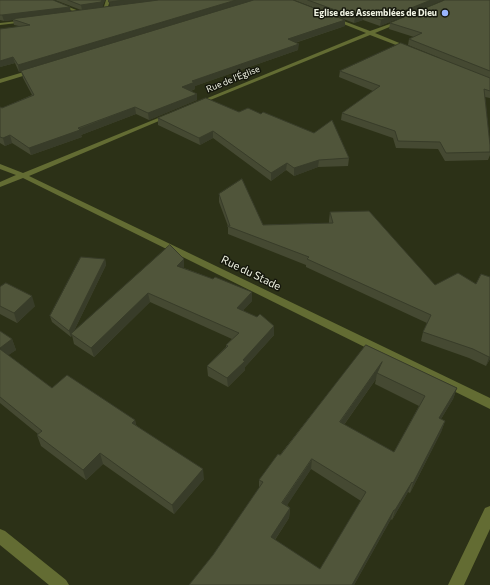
<!DOCTYPE html>
<meta charset="utf-8">
<style>
body{margin:0}
canvas{display:block;background:#2c3117}
</style>
<canvas width="490" height="585"></canvas>
<script>
const ctx = document.querySelector('canvas').getContext('2d');
ctx.lineJoin = 'round';
function fillPath(path, color) { ctx.fillStyle = color; ctx.fill(path, 'evenodd'); }
function stroke(path, color, width, dash) { ctx.strokeStyle = color; ctx.lineWidth = width; ctx.lineCap = dash ? 'butt' : 'round'; ctx.setLineDash(dash || []); ctx.stroke(path); }
function drawText(font, color, halo, rows, align = 'center') {
  ctx.font = font + ' Commissioner,sans-serif'; ctx.lineWidth = 3; ctx.setLineDash([]); ctx.textBaseline = 'middle'; ctx.strokeStyle = halo; ctx.fillStyle = color; for (const [text, x, y, turn = 0] of rows) {
    ctx.save(); ctx.translate(x, y); ctx.rotate((+turn || 0) * Math.PI / 180); ctx.textAlign = isNaN(turn) ? turn : align; if (halo) ctx.strokeText(text, 0, 0); ctx.fillText(text, 0, 0); ctx.restore();
  }
}
fillPath(new Path2D(`
 M45,0H51L84,13L80,14Z
 M106,0H110L107,10L105,11L103,10Z
 M333,17L370,31L404,19V21L375,33L414,49L409,50L370,35L198,105L193,104L366,33L331,19Z
 M28,20L26,22L0,25V23Z
 M34,69L36,70V72L0,83V79Z
 M168,114L173,115L29,176L490,398V409L23,178L0,187V182L16,175L0,169V164L23,173Z
 M490,506V529L464,585H448L485,508Z
 M0,529L5,531L66,580L69,585H49L0,545Z`), '#636c33');
fillPath(new Path2D(`
 M0,0L71,11L81,10L55,0H105L102,7L254,0L19,72L15,63L0,67L19,26L14,25L13,20L4,21L0,20Z
 M294,0H443L380,26L363,20L354,23Z
 M490,0V98L485,97L490,145V155L488,160L445,161L438,149L396,148L393,138L341,120L342,113L373,91L339,77L340,71L440,58L408,45L409,39L414,37L389,29L390,23Z
 M345,26L295,43L298,50L195,86V89L191,91L197,100L149,120L136,114L81,135L82,137L31,155L12,143L5,146L0,143V107L2,108L32,95L23,78L21,71Z
 M239,112L349,158L348,166L318,167L294,176L286,170L271,181L213,138L200,145L158,125V118Z
 M219,194L263,225L329,223V220L330,212L435,285L476,284L490,359L486,366L469,358L421,341L423,332L427,323L306,267V265L228,234V226L219,202Z
 M105,259L106,265L73,333L184,268L213,279L252,292V301L243,310L274,335L245,367V370L228,387L208,376L207,366L226,347V345L232,339L150,302L94,357L74,344L72,335L71,337L52,322L50,316Z
 M0,287L35,306L17,323L0,314Z
 M0,331L12,339L16,350L8,355L52,388L135,420L136,425L204,479L174,514L103,464L86,480L41,446L37,435L38,434L0,403Z
 M366,345L457,388L453,399L441,419L445,421L441,432L410,493L408,492L392,520L391,519L354,585H189L213,555L259,488V480L280,455ZM376,379L375,384L419,406L394,452L344,425ZM311,469L361,501L320,569L275,540L289,518L290,508L287,505Z`), '#454932');
fillPath(new Path2D(`
 M102,0H105L102,8L82,10L81,5Z
 M124,0H165L110,7L109,2Z
 M236,0H254L19,72L18,65Z
 M431,0H443L380,26L381,20Z
 M70,7L71,12L12,19L13,20L4,21L2,15Z
 M363,14V20L354,23L355,17Z
 M345,20V26L288,45V39Z
 M299,44L298,50L195,86V89L183,94L182,87L192,81Z
 M13,57L15,63L0,67V61Z
 M197,94V100L149,120L148,113Z
 M135,107L136,114L81,135L82,137L31,155L29,148Z
 M213,131V138L200,145L199,138Z
 M10,135L12,143L5,146L3,138Z
 M319,160L318,167L294,176V168Z
 M287,163L286,170L271,181V173Z
 M105,259L106,265L71,337L69,331Z
 M184,259V268L177,266Z
 M252,292V301L237,317V308Z
 M148,293L150,302L94,357L91,348Z
 M32,296L35,306L17,323L14,313Z
 M274,326V335L245,367V370L228,387L227,378L243,360Z
 M12,339L16,350L3,359L0,351V348Z
 M489,357H490V359L486,366Z
 M382,362L377,373L376,379L338,433L340,422Z
 M457,388L453,399L435,429L439,418Z
 M135,420L137,430L132,423Z
 M445,421L441,432L410,493L413,483Z
 M100,453L103,464L86,480L83,470Z
 M312,459L311,469L282,513V503Z
 M203,469L204,479L174,514L172,505Z
 M412,482L408,492L392,520L395,510Z
 M290,508L289,518L270,547L271,537Z
 M394,510L391,519L354,585H352Z`), '#383c29');
const building = new Path2D(`
 M0,0H53L70,7L2,15H0Z
 M68,0H102L101,2L81,5Z
 M109,0H124L109,2Z
 M159,0H236L18,65L13,57L0,61V29L30,25L12,19Z
 M254,0H293L345,20L288,39L299,44L192,81L195,82L182,87L197,94L148,113L135,107L78,128L80,130L29,148L10,135L3,138L0,137V107L2,108L34,95L21,71Z
 M308,0H431L381,20L363,14L355,17Z
 M445,0H490V71L409,39L422,33L390,23Z
 M401,43L490,78V91L484,89L490,145V152L446,153L440,142L398,141L395,131L342,113L380,86L340,71Z
 M206,98L239,112L248,108L261,114L263,112L314,133L332,120L349,158L319,160L294,168L287,163L271,173L213,131L199,138L158,118Z
 M242,179L263,225L333,223L330,212L369,211L435,285L458,273L476,284L481,274L490,277V357H489L473,349L423,332L431,315L307,259L309,257L227,226H230L219,194Z
 M170,245L184,259L177,266L213,279L215,277L252,292L237,308L257,317L260,314L274,326L243,360L245,361L227,378L207,366L228,346L226,345L239,333L148,293L91,348L71,334Z
 M81,257L105,259L69,331L50,316Z
 M6,283L32,296L14,313L0,306V287Z
 M0,331L12,339L0,348Z
 M366,345L457,388L439,418L445,421L413,483L412,482L395,510H394L352,585H189L213,555L263,482L259,480L278,454L280,455ZM382,362L377,373L425,396L394,452L340,422ZM312,459L366,492L320,569L271,537L290,508L282,503Z
 M0,349L52,388L67,375L135,420L132,423L203,469L172,505L100,453L83,470L37,435L42,431L0,397Z`);
fillPath(building, '#50553a');
stroke(building, '#383c29', 1);
for (const [x, y, r, color] of [
 [445,13,4,"#99b5fd"]
]) { const dot = new Path2D(); dot.arc(x, y, r, 0, 2 * Math.PI); ctx.fillStyle = color; ctx.fill(dot); stroke(dot, '#15170c', 1.5); }
drawText('bold 9px', '#f1f4e4', '#15170c', [
 ["Eglise des Assemblées de Dieu",437,13]
], 'right');
drawText('9px', '#f1f4e4', '#15170c', [
 ["Rue de l'Église",233,79,-22]
]);
drawText('11px', '#f1f4e4', '#15170c', [
 ["Rue du Stade",251,273,26]
]);
</script>
